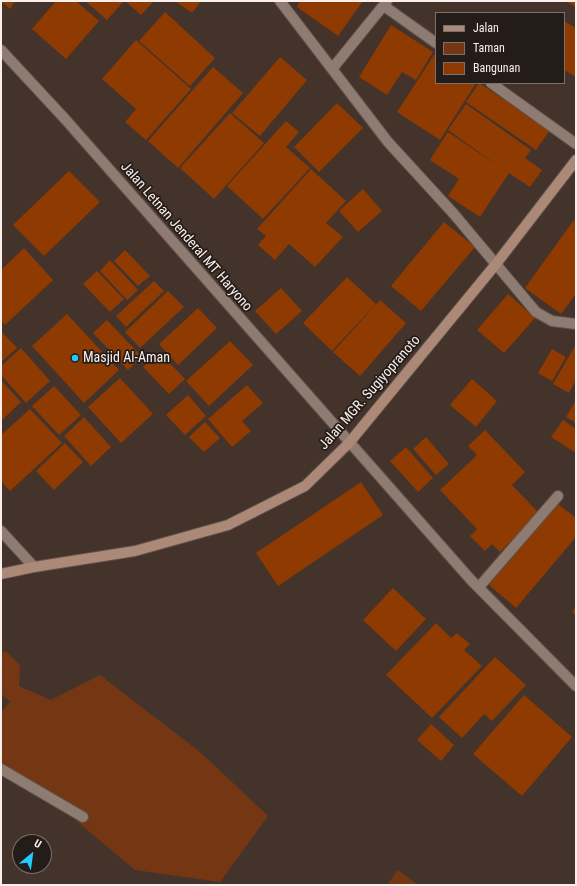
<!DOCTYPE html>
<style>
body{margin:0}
#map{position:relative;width:577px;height:886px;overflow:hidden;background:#44332b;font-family:"Roboto Condensed",sans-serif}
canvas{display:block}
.frame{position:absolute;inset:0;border:2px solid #faefea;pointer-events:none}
.legend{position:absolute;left:435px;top:12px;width:130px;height:72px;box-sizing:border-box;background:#241c19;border:1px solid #7a706d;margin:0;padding:5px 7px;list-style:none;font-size:12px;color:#faefea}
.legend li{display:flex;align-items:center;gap:8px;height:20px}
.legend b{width:20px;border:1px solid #7a706d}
.north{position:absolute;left:12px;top:834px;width:40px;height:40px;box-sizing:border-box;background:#241c19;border:1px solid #7a706d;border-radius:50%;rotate:29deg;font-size:11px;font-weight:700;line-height:16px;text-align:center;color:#faefea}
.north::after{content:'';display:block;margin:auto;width:14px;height:18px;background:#24c9fe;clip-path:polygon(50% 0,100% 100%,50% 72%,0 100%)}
</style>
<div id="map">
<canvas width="577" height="886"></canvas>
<div class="frame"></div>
<ul class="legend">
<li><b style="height:5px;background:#ac8876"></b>Jalan</li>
<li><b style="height:11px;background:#753713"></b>Taman</li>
<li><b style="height:11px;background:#8e3a00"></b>Bangunan</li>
</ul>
<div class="north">U</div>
</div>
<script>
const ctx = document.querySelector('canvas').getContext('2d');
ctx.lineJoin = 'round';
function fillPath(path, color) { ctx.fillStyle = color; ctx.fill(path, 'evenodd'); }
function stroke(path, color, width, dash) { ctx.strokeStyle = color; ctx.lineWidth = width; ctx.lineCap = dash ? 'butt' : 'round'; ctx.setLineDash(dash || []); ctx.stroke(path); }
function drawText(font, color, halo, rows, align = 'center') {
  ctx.font = font + ' "Roboto Condensed",sans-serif'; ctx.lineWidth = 3.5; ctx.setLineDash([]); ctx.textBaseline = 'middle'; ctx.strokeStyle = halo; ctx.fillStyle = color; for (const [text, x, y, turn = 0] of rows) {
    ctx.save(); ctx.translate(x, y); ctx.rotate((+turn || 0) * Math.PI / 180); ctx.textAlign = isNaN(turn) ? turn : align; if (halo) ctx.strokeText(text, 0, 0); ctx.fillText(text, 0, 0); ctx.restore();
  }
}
fillPath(new Path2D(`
 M6,651L20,665L19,686L51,700L100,675L200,752L268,816L220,882L135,870L47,796L1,769V713L10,701L1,695V652Z
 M398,870L418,885H387Z`), '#753713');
fillPath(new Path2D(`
 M1,1H15L10,9Z
 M56,1H76L99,21L66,59L32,29Z
 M85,1H124L107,20Z
 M125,1H154L141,15Z
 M175,1H201L192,13Z
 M300,1H363L338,36L297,7Z
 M565,1H576V7Z
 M165,12L215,58L190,86L139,41Z
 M564,21L576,28V77L564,70Z
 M391,25L433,52L416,80L402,72L387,95L359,77Z
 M136,40L191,89L146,140L125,122L136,109L102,79Z
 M434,55L436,56V83H476L440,140L397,112Z
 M280,57L307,80L260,136L232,113Z
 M213,67L243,93L178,168L148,141Z
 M479,83L550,130L536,150L466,102Z
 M337,103L363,128L319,172L294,147Z
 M466,104L531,150L525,158L542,170L530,187L509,173L480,217L448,196L459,179L430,160L448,132L500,167L448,130Z
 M230,113L264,143L214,199L180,168Z
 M286,121L299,132L286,147L310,168L263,219L227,186Z
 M311,169L346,201L326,223L343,237L315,267L289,244L275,260L258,245L266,236L257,229Z
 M69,171L100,202L44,256L13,225Z
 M363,189L382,211L358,232L339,211Z
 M576,217V294L561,314L525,288Z
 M444,222L475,247L421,311L391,286Z
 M24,248L53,280L5,325L1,321V270Z
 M125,250L150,276L138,286L114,261Z
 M110,260L138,290L127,300L100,271Z
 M97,271L124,299L110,312L83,284Z
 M347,277L376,304L332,351L303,323Z
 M154,281L164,291L126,327L116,316Z
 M281,288L302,311L276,334L255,311Z
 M168,291L184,307L140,348L125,332Z
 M508,294L535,318L504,353L477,330Z
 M380,300L406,323L360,376L333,352Z
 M198,308L217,328L178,365L159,344Z
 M67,314L119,370L84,403L32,346Z
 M107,320L142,357L128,370L93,333Z
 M1,331L17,348L1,362Z
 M230,341L253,365L209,406L186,381Z
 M576,344V380L569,393L553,384Z
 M21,348L50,381L26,403L1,375V366Z
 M552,349L566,357L552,381L538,373Z
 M159,352L185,379L169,394L143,367Z
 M120,378L153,414L121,443L88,407Z
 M472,379L497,401L476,427L450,405Z
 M1,380L21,402L1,421Z
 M247,385L263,403L242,421L251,431L232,447L208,419Z
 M54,386L81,415L59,435L32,406Z
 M188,395L206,416L185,435L166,415Z
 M576,400V423L566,417Z
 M30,409L62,443L10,491L1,481V435Z
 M84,417L111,447L91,466L64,436Z
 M563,420L576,429V453L551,437Z
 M205,422L220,438L204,452L189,437Z
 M485,430L525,472L512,485L539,513L500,552L492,544L485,551L470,536L477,529L440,490L477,455L468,446Z
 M426,437L449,464L436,475L413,449Z
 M65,443L83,462L54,490L36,471Z
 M406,447L433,478L418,492L390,461Z
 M361,482L383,515L278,586L256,553Z
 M558,504L576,518V537L516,608L489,585Z
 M393,588L426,619L396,651L363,620Z
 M576,606V615L572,612Z
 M436,623L451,638L457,633L470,644L464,650L482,666L432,718L386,675Z
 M495,657L526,685L492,721L484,714L462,738L439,717Z
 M524,695L572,737L522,796L473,754Z
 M431,724L454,745L441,761L417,740Z`), '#8e3a00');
const lane = new Path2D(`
 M1,769L83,817`);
const street = new Path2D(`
 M280,1L388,142L453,213L536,312L552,321L576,324
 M384,6L436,43
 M1,50L65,119L471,580L576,686
 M332,69L387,1
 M491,83L576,144
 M1,531L34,567
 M479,587L558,496`);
const secondary = new Path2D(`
 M1,574L34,567L135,551L228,525L305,486L349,443L496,264L576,160`);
stroke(lane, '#60514b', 12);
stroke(street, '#60514b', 12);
stroke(secondary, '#60514b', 12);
stroke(lane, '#8e7b71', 10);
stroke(street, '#8e7b71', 10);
stroke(secondary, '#ac8876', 10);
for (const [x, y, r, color] of [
 [75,358,4,"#24c9fe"]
]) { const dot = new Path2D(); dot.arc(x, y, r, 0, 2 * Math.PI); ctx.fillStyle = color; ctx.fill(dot); stroke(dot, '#241c19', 1.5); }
drawText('14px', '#faefea', '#241c19', [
 ["Jalan Letnan Jenderal MT Haryono",186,237,49],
 ["Jalan MGR. Sugiyopranoto",370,393,-49]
]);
drawText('14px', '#faefea', '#241c19', [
 ["Masjid Al-Aman",83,358]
], 'left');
</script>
